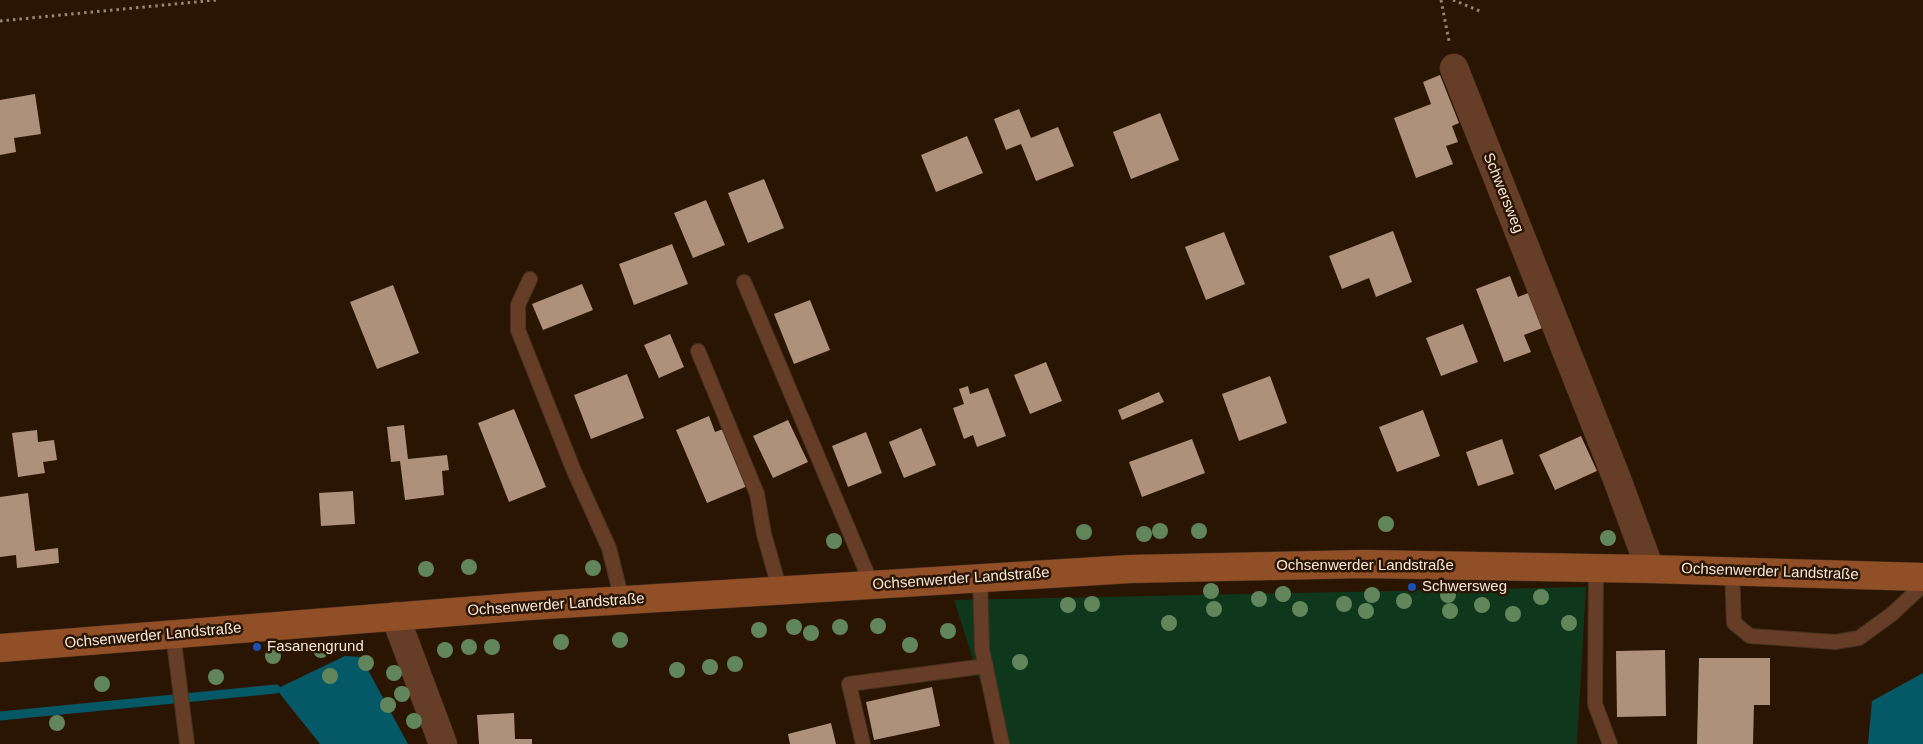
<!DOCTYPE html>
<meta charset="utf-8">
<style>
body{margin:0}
canvas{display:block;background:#2a1502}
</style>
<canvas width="1923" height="744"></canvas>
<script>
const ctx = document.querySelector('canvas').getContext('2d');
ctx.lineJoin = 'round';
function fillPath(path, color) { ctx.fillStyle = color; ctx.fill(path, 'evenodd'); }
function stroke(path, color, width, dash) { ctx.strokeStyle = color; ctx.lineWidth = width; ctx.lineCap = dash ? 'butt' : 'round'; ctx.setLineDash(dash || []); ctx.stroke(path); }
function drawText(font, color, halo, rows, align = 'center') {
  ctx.font = font + ' Helvetica,sans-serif'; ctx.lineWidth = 5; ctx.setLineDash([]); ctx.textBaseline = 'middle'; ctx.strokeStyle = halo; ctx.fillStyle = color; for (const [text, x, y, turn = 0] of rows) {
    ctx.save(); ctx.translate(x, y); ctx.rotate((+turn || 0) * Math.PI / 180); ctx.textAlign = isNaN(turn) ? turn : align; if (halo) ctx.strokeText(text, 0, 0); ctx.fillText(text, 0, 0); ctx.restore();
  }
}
fillPath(new Path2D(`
 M1586,587L1577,744H1000L954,600Z`), '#0f371b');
fillPath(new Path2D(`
 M345,656L361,657L408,744H320L276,689Z
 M1923,673V744H1868L1872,701Z`), '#055866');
stroke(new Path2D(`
 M0,716L276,689`), '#055866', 9);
fillPath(new Path2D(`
 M1440,75L1459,123L1452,126L1458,142L1446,146L1453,164L1416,178L1394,118L1431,104L1423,82Z
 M35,94L41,134L14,138L16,152L0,155V100Z
 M1019,109L1031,138L1058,127L1074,166L1036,181L1021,144L1006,150L994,119Z
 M1160,113L1179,160L1131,179L1113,132Z
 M967,136L983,173L936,192L921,155Z
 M764,179L784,228L748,243L728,193Z
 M706,200L725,245L693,258L674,213Z
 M1393,231L1412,282L1376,297L1369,278L1342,289L1329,256Z
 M1224,232L1245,284L1206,300L1185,247Z
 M672,244L688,284L634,305L619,264Z
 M1510,276L1518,297L1531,292L1545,327L1524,335L1531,352L1504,362L1476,289Z
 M582,284L593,310L543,330L532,304Z
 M393,285L419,353L377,369L350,302Z
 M810,300L830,350L794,364L774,314Z
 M1463,324L1478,362L1441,376L1426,338Z
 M670,334L684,367L659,378L644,345Z
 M1046,362L1062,401L1030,414L1014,375Z
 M627,374L644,418L591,439L574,395Z
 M1270,376L1287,423L1239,441L1222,394Z
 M968,386L970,394L988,388L1006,436L977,447L973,435L964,439L953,408L964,404L959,389Z
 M1159,392L1164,402L1122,420L1118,410Z
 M514,409L546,487L509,502L478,423Z
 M1423,410L1440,456L1397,472L1379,427Z
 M709,416L715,432L726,428L750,485L707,503L676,430Z
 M788,420L808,462L773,478L753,436Z
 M404,425L408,459L447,455L449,470L442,471L444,495L405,500L400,461L391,462L387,427Z
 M921,428L936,465L904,478L889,442Z
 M37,430L38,442L54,440L57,460L43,462L45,473L18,477L12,433Z
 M866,432L882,473L848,487L832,446Z
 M1581,436L1597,471L1555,490L1539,455Z
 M1192,439L1205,473L1142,497L1129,462Z
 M1502,439L1514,474L1478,486L1466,452Z
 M353,491L355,524L321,526L319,493Z
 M28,493L35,551L58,548L59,563L17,568L16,555L0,557V497Z
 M1665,650L1666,716L1617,717L1616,651Z
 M1699,658H1770V705H1754L1753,744H1697Z
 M932,687L940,726L874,740L866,702Z
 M514,713L515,739H532V744H479L477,715Z
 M831,723L836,744H790L788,734Z`), '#ad917a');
const lane = new Path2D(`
 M530,279L518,305V330L574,471L609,548L622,600
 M744,282L872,585
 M698,351L757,494L764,534L780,591
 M1596,568L1595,704L1610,744
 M1732,571L1734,623L1750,636L1835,642L1859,638L1892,614L1923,585
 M980,578L982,649L1002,744
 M173,634L187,744
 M863,744L849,684L986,666`);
const street = new Path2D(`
 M1454,68L1617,479L1650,569
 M395,616L443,744`);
const secondary = new Path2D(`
 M0,648L529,606L1130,569L1365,564L1650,569L1923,577`);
stroke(lane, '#473220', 16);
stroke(street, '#473220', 29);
stroke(secondary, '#473220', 29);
stroke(new Path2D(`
 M1441,0L1449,41
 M1453,0L1482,12
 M0,21L216,0`), '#988576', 3, [2.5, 4]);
stroke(lane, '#663d26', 14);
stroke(street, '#663d26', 28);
stroke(secondary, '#904f27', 28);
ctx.fillStyle = '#62865b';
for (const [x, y] of [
 [1386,524],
 [1160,531],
 [1199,531],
 [1084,532],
 [1144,534],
 [1608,538],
 [834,541],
 [469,567],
 [593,568],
 [426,569],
 [1211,591],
 [1283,594],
 [1372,595],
 [1448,595],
 [1541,597],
 [1259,599],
 [1404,601],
 [1092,604],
 [1344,604],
 [1068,605],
 [1482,605],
 [1214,609],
 [1300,609],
 [1366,611],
 [1450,611],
 [1513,614],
 [1169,623],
 [1569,623],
 [878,626],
 [794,627],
 [840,627],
 [759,630],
 [948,631],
 [811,633],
 [620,640],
 [561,642],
 [910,645],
 [469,647],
 [492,647],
 [321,650],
 [445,650],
 [273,656],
 [1020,662],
 [366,663],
 [735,664],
 [710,667],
 [677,670],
 [394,673],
 [330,676],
 [216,677],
 [102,684],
 [402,694],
 [388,705],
 [414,721],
 [57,723]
]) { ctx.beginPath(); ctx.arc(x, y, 8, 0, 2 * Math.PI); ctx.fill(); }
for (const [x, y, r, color] of [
 [1412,587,5,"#1a4fb4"],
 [257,647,5,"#1a4fb4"]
]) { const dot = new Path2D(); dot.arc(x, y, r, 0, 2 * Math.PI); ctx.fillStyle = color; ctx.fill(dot); stroke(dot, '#2a1502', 2); }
drawText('15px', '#f7e7db', '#2a1502', [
 ["Schwersweg",1503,193,68],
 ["Ochsenwerder Landstraße",1365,566],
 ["Ochsenwerder Landstraße",1770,572,2],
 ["Ochsenwerder Landstraße",961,579,-4],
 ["Ochsenwerder Landstraße",556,605,-4],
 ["Ochsenwerder Landstraße",153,636,-5]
]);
drawText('15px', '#f7e7db', '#2a1502', [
 ["Schwersweg",1422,587],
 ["Fasanengrund",267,647]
], 'left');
</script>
